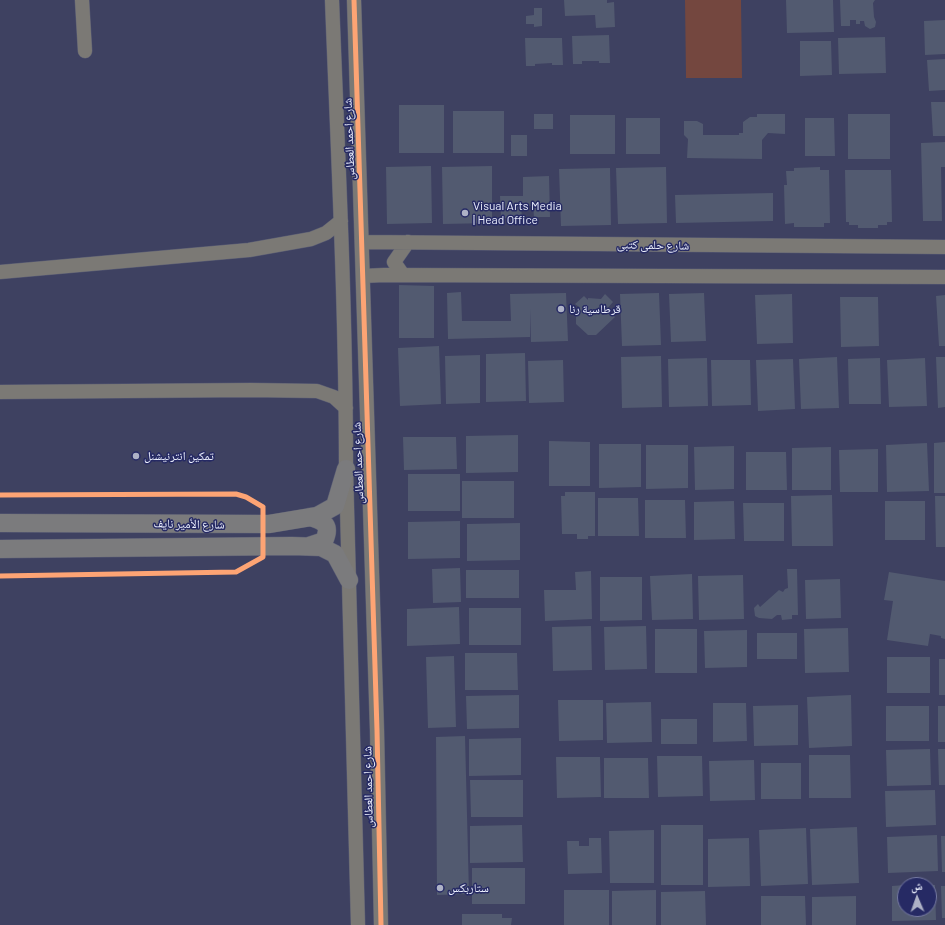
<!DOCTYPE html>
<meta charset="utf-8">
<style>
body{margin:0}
#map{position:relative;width:945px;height:925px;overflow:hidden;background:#3e4161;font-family:Barlow,"Noto Naskh Arabic",sans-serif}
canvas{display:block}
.north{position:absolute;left:897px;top:877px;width:40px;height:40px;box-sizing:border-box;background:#262a64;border:1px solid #7579a1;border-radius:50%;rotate:358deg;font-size:11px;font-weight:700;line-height:16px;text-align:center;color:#ebeffd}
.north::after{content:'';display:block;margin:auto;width:14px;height:18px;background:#aeb2c6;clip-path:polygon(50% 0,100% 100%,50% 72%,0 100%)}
</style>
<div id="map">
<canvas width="945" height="925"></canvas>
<div class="north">ش</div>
</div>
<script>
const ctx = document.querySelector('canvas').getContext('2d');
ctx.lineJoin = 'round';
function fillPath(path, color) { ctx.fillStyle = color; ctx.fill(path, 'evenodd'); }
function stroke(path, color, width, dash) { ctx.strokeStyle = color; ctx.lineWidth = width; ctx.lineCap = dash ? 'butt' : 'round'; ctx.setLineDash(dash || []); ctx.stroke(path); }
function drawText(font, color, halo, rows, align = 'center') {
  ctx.font = font + ' Barlow,"Noto Naskh Arabic",sans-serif'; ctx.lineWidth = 3; ctx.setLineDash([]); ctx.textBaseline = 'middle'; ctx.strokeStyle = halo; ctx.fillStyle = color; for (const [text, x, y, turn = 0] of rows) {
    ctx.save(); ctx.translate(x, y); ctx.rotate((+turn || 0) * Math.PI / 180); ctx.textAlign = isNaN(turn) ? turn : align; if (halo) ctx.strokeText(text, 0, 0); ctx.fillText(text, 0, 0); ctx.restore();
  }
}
fillPath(new Path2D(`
 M685,0H741L742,78H686Z`), '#74473f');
fillPath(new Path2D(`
 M564,0H607V3L614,2L615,27L596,28L595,15L565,16Z
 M786,0H833L834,32L787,33Z
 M840,0H875L873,3L874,17L876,22L875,27L870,29L865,26L864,21H860V24H856V20H850V26H841Z
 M534,8H542V26L534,27V24H526V16L534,15Z
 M945,20V54L925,55L924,21Z
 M609,35L610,63H599V61H582V64H573L572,36Z
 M885,37L886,73L839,74L838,38Z
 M525,38H562L563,65H552V63L535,64V66H526Z
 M800,41H831L832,75L800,76Z
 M945,59V90L929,91L927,60Z
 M931,102H945V136H933Z
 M399,105H444V153H399Z
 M453,111H504V153H453Z
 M534,114H553V129H534Z
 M757,114H785V134L768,133L762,140V159L687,158L688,139L684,135V121H697L703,124V135H739V133H743V122L750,117H757Z
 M848,114H890V159H848Z
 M570,115H615V154H570Z
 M626,118H660V154H626Z
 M805,118H834L835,156H805Z
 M511,135H527V156H511Z
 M945,142V167H941L942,221H923L921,143Z
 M431,166L432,223L387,224L386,167Z
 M492,166V223L443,224L442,167Z
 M666,167L667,223L618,224L616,168Z
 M820,167V170H829L830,223H824V227H794V223L785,224L784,185H787L786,171H794V168Z
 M610,168L611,225L561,226L559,169Z
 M845,170H891L892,222H887V225H878V228H858V225H849V222H846Z
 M549,176L550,217H534L533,206H521L522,218H501L500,196H523V177Z
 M773,193V221L676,223L675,195Z
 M399,285L434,286V338H399Z
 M461,292L462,321H511L510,294L566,293L568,341L531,342L530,309V337L448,339L447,293Z
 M659,293L661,345L622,346L620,294Z
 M704,293L706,341L671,342L669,294Z
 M605,294L613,302L607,309L615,317L596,335H588L576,324V310L579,307L575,304L584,296L588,300V298L601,299Z
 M792,294L793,343L757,344L755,295Z
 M945,295V346H939L936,296Z
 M840,297H878L879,346L841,347Z
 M439,346L441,404L400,406L398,348Z
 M525,353L526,401L486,402V354Z
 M480,355V403L446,404L445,356Z
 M661,356L662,407L622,408L621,357Z
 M837,357L839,408L801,409L799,359Z
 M936,357H945V407L938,408Z
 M707,358L708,406L669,407L668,359Z
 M880,358L881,404H849L848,359Z
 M925,358L927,406L889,407L887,360Z
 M793,359L795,409L758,411L756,360Z
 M563,360L564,402L529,403L528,361Z
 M711,360H750L751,405L712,406Z
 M518,435V472L466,473V436Z
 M403,437H456L457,469L404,470Z
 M549,441L590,442V486H549Z
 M945,442V493H934V443Z
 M927,443L929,491L887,492L886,445Z
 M599,444H641V487L599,488Z
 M646,445H688V488L646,489Z
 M734,446V489L695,490L694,447Z
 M831,447V490H792V448Z
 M878,449V492H840L839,450Z
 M746,452H786L787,490H746Z
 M408,474H460V511H408Z
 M462,481H514V518H462Z
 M565,492H595V536H588V539H577V534H562L561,496H565Z
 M832,495L833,546H792L791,496Z
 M935,496H945V547H936Z
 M598,498H638L639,536H598Z
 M645,500H685L686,538H645Z
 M734,501L735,539L694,540V502Z
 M885,501H925V540H885Z
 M743,503H784V541H744Z
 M460,521V558L408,559V522Z
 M520,523V560L467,561V524Z
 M460,568L461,602L433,603L432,569Z
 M787,569H797L798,615H792V619L782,620L781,615H777L772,619L759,618L755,616L754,608L758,604L760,607L779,590L783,592L785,589L788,588Z
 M466,570H519V598H466Z
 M591,571L592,619L545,621L544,590H576L575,572Z
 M889,572L945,581V639L941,638V636L930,634L928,646L887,640L893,601L884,600Z
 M692,574L693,619L652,620L650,576Z
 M743,575L744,619L699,620L698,576Z
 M600,577H642V620L600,621Z
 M840,579L841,618L806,619L805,580Z
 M459,607L460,644L407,646V609Z
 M469,608H521V645H469Z
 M591,626L592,670L553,671L552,627Z
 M646,626L647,669L605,670L604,627Z
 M848,628L849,672L805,673L804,629Z
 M655,629H697V673H655Z
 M747,630V667L705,668L704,631Z
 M757,633H797V659H757Z
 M465,653H517L518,690H465Z
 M454,656L456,727L428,728L426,657Z
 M887,657H930V693H887Z
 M939,659H945V695H939Z
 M519,695V728L467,729L466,696Z
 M851,695L852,746L809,748L807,697Z
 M558,700H603V740L559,741Z
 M651,702L652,742L607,743L606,703Z
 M713,703H746L747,741L713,742Z
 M798,705V745L754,746L753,706Z
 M886,706H929V741H886Z
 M938,706H945V742H938Z
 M661,719H697V744H661Z
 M465,736L469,894L437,895L436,737Z
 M521,738V775L469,776V739Z
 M930,749L931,785L887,786L886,750Z
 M938,749H945V785H939Z
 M809,755H850L851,798H809Z
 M657,756H702L703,796L658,797Z
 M556,757H600L601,797L557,798Z
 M604,758H648L649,798H604Z
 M754,760L755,800L710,801L709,761Z
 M761,763H801V799H761Z
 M470,780H523V817H471Z
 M935,790L936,825L886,827L885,791Z
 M522,825L523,862L470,863V826Z
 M661,825H703V885H661Z
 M857,827L859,883L812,885L810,829Z
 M806,828L808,884L761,886L759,830Z
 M654,830V883H610L609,831Z
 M937,835L938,871L888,873L887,837Z
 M941,836H945V872H942Z
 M589,838H601L602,873L568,874L567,841H579V846H589Z
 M749,838L750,886L708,887V839Z
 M472,868H525V904H472Z
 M905,885V909H929V885H935L936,920L892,921V886Z
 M941,886H945V918H942Z
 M564,890H609V925H564Z
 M656,890V925H612V891Z
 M705,891L706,925H661V892Z
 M761,896H805L806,925H761Z
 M856,896V925H812V897Z
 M462,914H502V918H512L511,925H462Z`), '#525a70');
const minor = new Path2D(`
 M82,0L85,51
 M332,0C338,156 346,313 346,469L358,925
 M354,0L377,730L381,925
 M362,242L945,247
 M0,272L249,250L311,239L326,233L341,221
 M403,275L394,262L408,242
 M363,276L384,275L945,277
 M0,392L251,390L317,391L334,397L346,408`);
const major = new Path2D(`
 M0,523L269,524L317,516L335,506L346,469
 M309,546L324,541C331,526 325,521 310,517
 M0,549L292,546L321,547L335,554L349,580`);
stroke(minor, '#595c74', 15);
stroke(major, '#595c74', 19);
stroke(minor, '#7b7975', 14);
stroke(major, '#7b7b7d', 18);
stroke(new Path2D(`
 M354,0L377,730L381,925
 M0,495L236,494L246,497L263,507
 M0,576L236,572L263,557V508`), '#fda474', 5);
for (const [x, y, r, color] of [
 [465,213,4,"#aeb2c6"],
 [561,309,4,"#aeb2c6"],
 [136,456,4,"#aeb2c6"],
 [440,888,4,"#aeb2c6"]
]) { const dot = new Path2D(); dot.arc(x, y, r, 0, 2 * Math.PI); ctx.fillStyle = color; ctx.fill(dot); stroke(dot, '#262a64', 1.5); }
drawText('12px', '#ebeffd', '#262a64', [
 ["شارع احمد العطاس",349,139,-92],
 ["شارع حلمى كتبى",653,245,1],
 ["شارع احمد العطاس",358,463,-92],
 ["شارع الأمير نايف",189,524,1],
 ["شارع احمد العطاس",368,787,-91]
]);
drawText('12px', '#ebeffd', '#262a64', [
 ["Visual Arts Media",473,206],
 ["| Head Office",473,220],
 ["قرطاسية رنا",569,309],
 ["تمكين انترنیشنل",144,456],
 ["ستاربكس",448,888]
], 'left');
</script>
